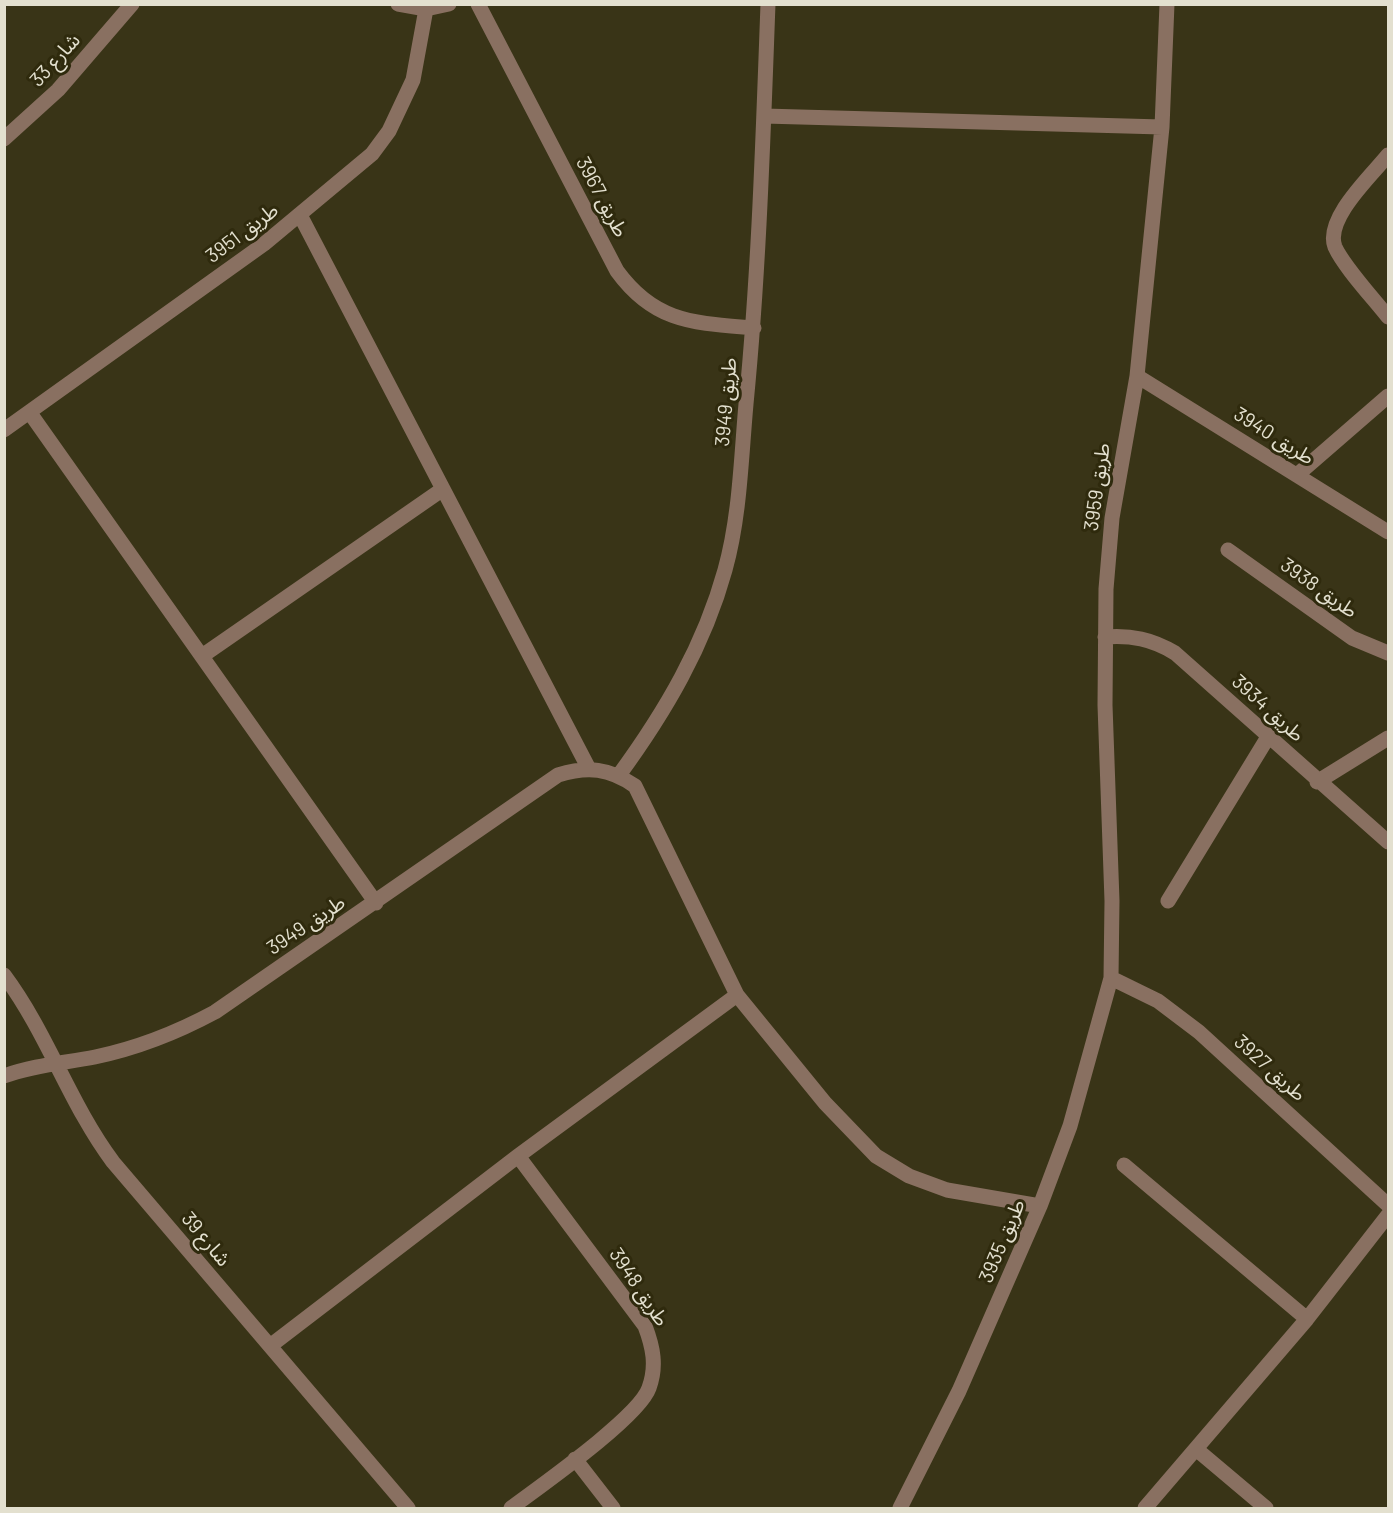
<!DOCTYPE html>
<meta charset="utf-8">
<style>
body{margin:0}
#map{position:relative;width:1393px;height:1513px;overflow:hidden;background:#393417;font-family:Barlow,sans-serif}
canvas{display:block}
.frame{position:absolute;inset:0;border:6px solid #e3e0cf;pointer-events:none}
</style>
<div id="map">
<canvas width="1393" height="1513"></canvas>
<div class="frame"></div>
</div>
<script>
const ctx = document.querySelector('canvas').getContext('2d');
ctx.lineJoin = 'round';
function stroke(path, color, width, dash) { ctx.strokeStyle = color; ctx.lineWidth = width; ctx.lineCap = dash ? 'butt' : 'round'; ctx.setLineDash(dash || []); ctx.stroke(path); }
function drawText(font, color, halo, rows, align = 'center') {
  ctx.font = font + ' Barlow,"Noto Sans Arabic",sans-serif'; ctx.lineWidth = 6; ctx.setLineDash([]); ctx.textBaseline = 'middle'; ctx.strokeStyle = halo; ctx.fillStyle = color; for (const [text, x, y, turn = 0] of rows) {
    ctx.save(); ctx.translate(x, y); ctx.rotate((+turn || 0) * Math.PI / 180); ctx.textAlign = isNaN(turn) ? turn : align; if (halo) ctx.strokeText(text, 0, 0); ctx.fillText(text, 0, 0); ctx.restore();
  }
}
stroke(new Path2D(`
 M398,4L426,9L449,4
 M478,4L617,271C655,323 694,323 754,328
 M764,116L1162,127
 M4,139L58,90L132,4
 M1388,155C1372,175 1324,219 1335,247C1344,267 1374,299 1388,317
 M1137,376L1388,532
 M30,413L376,903
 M4,430L264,244L372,154L389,131L413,80L426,9
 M1297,475L1388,396
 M443,489L589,769
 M1228,550L1352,638L1388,653
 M1105,637C1131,635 1152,639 1175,653L1388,842
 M202,656L443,489L300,215
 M619,775C665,712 704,646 725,570C740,516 741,459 746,404C759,271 763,138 768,4
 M1317,782L1388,738
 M1168,901L1268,737
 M4,975C48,1034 69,1103 113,1162L408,1508
 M1111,978L1158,1001L1199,1032L1388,1205
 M4,1076C35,1065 64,1063 95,1057C138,1048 176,1033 215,1012L558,775C588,766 609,768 635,786L737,995L825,1103L876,1156L909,1176L947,1190L1040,1206
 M1124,1165L1307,1319
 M270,1346L518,1156L737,995
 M1196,1449L1266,1508
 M575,1459L613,1508
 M511,1508C539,1487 639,1417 649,1388C657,1366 653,1347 645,1326L518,1156
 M900,1508L959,1391L1040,1206L1070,1126L1111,978L1112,901L1105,705L1106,589L1112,518L1137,376L1162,127L1167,4
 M1145,1508L1307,1319L1388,1215`), '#897061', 15);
drawText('20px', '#e3e0cf', '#2f2a0d', [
 ["شارع 33",55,60,-48],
 ["طريق 3967",602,197,62],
 ["طريق 3951",242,233,-37],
 ["طريق 3949",726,402,-85],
 ["طريق 3940",1274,436,32],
 ["طريق 3959",1097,487,-82],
 ["طريق 3938",1319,588,35],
 ["طريق 3934",1268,708,42],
 ["طريق 3949",306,925,-34],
 ["طريق 3927",1270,1068,42],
 ["شارع 39",206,1239,50],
 ["طريق 3935",1002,1241,-67],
 ["طريق 3948",639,1287,56]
]);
</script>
